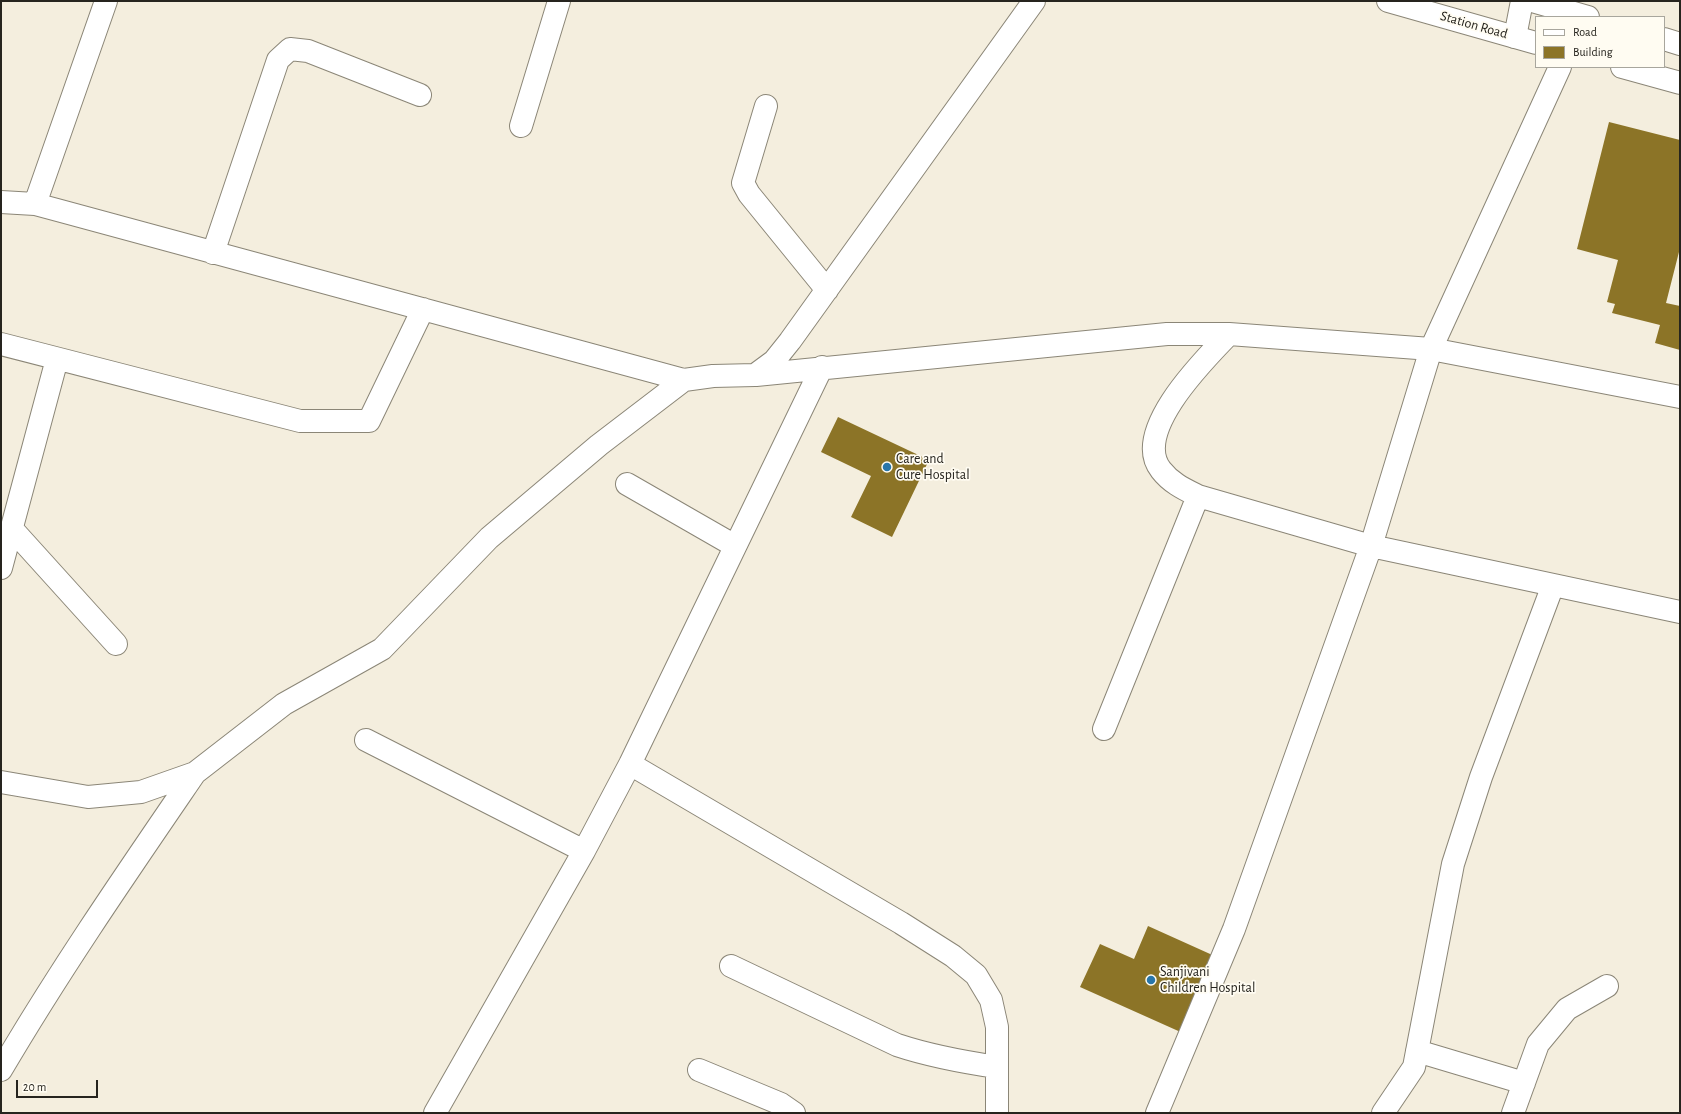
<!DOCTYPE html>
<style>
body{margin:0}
#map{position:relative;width:1681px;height:1114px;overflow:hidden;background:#f4eede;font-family:"Alegreya Sans",sans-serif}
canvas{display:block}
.frame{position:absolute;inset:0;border:2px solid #26241e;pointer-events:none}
.legend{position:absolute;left:1535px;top:16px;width:130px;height:52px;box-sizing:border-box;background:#fffcf2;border:1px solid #a8a69d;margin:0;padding:5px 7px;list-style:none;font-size:12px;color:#26241e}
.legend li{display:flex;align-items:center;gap:8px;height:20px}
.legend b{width:20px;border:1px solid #a8a69d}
.scale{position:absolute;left:16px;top:1080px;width:82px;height:18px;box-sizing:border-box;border:2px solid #26241e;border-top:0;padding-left:5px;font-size:12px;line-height:14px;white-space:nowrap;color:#26241e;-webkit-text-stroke:3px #fffcf2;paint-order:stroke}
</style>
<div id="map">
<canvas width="1681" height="1114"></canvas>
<div class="frame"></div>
<ul class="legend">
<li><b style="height:5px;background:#fff"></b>Road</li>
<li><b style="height:11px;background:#8c7427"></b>Building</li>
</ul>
<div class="scale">20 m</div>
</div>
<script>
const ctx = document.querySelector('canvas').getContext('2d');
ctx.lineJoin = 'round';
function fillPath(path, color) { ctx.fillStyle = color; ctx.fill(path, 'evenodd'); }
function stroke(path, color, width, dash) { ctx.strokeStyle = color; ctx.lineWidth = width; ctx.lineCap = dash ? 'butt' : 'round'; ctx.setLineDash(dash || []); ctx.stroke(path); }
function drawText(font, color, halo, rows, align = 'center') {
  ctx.font = font + ' "Alegreya Sans",sans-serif'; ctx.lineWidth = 3.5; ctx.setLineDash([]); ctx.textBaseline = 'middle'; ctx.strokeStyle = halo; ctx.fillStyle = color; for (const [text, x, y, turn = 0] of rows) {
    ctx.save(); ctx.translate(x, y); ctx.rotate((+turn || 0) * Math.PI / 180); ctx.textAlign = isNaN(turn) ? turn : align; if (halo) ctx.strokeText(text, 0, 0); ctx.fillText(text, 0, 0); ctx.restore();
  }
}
fillPath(new Path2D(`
 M1609,122L1680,140V248L1666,303L1680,306V350L1655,343L1660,325L1612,313L1615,304L1607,302L1618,260L1577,249Z
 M838,417L929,460L892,537L851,517L871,476L821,452Z
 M1148,926L1219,958L1185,1034L1080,987L1100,944L1134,959Z`), '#8c7427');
const minor = new Path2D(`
 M1515,37L1522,1
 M766,106L743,183L749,194L827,290
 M521,126L559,1
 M1,202L35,204L61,211L684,380
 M35,204L106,1
 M213,253L278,60L290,49L308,51L420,95
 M1229,334C1204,360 1131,432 1161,470C1171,483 1184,489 1198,496L1371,546L1680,612
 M1,344L300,421H369L423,309
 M756,375L1167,334H1229L1431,349L1680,397
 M627,484L735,546
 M12,529L116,644
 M1,568L57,359
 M1104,729L1198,496
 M366,740L584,851
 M630,764L901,923L953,956L976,975L991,1000L997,1027V1113
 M1,782L88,797L141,792L195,773L284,704L382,649L489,538L599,445L684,380L713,376L755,375L774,361L790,341L1034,1
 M731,966L897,1045C930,1056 963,1062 997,1067
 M1417,1051L1524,1083
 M1,1070C61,968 128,871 195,773
 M699,1070L781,1104L794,1113
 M435,1113L584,851L630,764L822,367
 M1157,1113L1234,929L1371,546L1431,349L1560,67
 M1383,1113L1414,1067L1453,864L1481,777L1553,585
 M1513,1113L1538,1044L1567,1009L1607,986`);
const major = new Path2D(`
 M1388,1L1536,43
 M1532,1L1588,17
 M1664,39L1680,44
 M1622,67L1680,83`);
stroke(minor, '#8b8677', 24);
stroke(major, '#8b8677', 24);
stroke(minor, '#fff', 22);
stroke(major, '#fff', 22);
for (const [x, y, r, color] of [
 [887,467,5,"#2976a9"],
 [1151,980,5,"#2976a9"]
]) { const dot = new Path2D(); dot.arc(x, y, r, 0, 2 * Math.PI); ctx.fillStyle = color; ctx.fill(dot); stroke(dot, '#fffcf2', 1.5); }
drawText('14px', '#26241e', '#fffcf2', [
 ["Station Road",1474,25,16]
]);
drawText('14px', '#26241e', '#fffcf2', [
 ["Care and",896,459],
 ["Cure Hospital",896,475],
 ["Sanjivani",1160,972],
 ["Children Hospital",1160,988]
], 'left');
</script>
